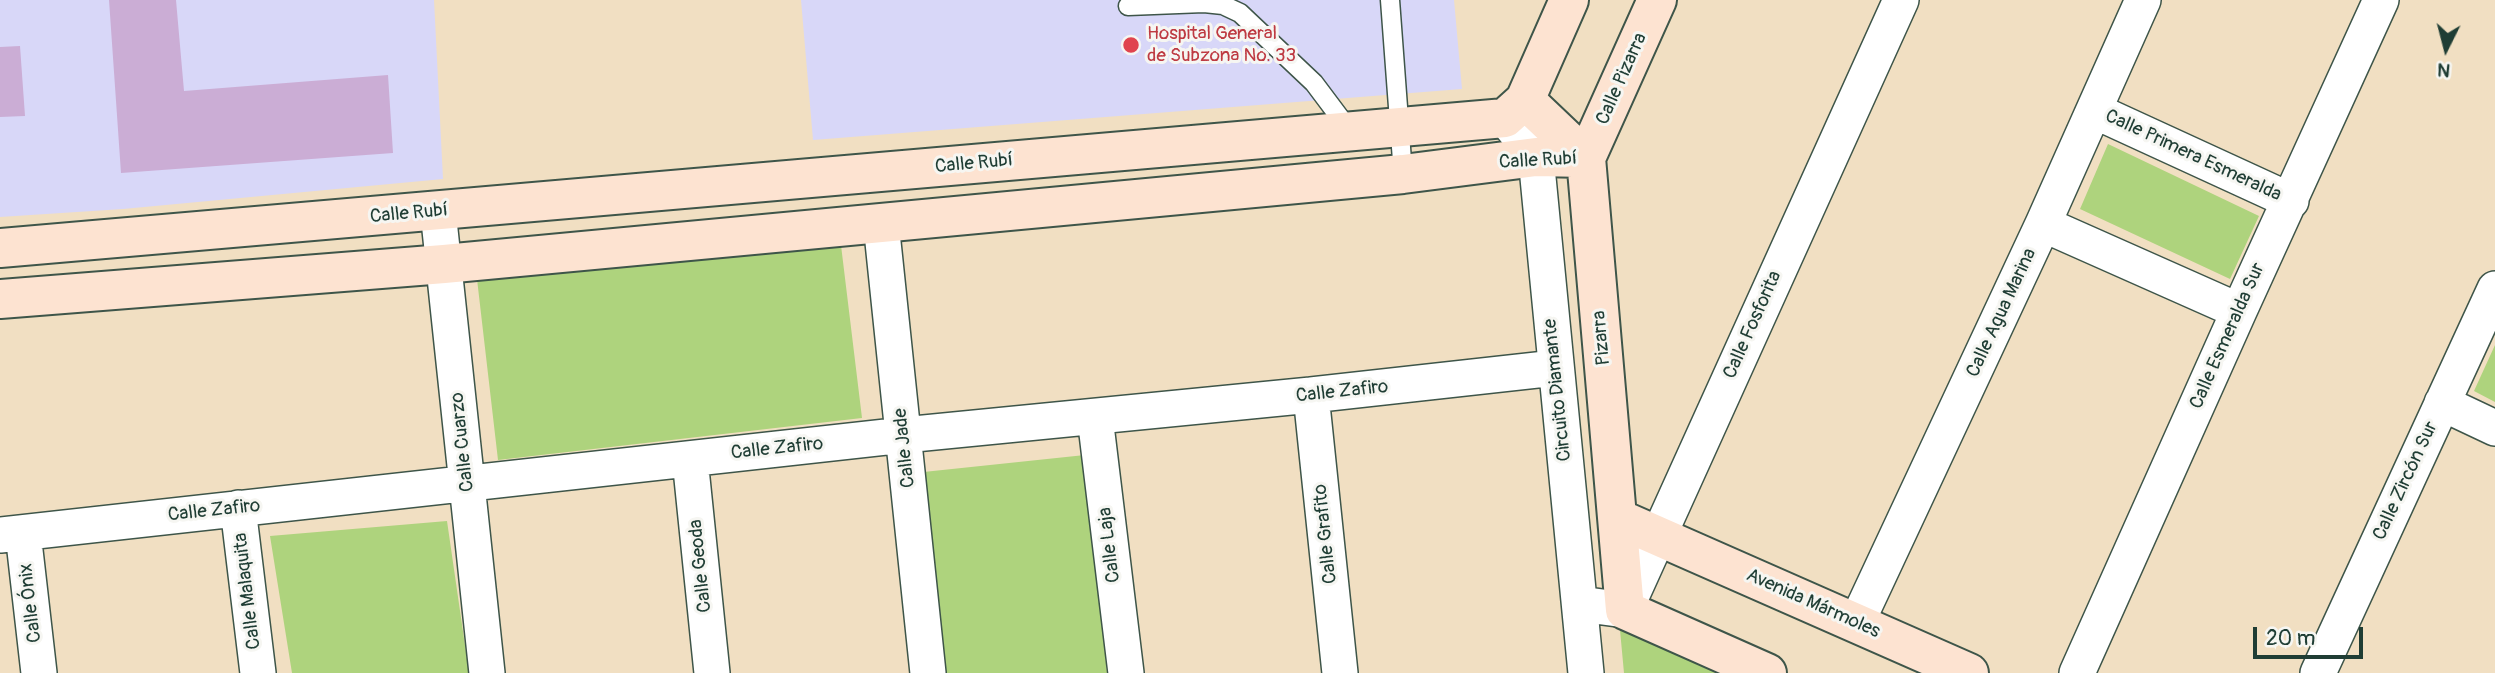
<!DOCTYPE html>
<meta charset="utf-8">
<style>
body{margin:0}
#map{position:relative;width:2495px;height:673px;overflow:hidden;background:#f1dfc2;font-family:Pangolin,sans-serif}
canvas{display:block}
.north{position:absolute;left:2411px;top:14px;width:70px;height:70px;-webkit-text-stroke:5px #f6f6f2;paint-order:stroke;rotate:186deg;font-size:19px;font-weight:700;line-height:28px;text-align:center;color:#1f3d34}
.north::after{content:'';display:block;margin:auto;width:24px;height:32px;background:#1f3d34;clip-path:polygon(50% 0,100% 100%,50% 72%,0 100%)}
.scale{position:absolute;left:2253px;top:627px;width:110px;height:32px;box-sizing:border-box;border:4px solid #1f3d34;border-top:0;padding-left:9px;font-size:21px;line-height:24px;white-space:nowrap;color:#1f3d34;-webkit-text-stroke:5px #f6f6f2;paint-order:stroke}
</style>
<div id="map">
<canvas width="2495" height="673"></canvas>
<div class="north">N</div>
<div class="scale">20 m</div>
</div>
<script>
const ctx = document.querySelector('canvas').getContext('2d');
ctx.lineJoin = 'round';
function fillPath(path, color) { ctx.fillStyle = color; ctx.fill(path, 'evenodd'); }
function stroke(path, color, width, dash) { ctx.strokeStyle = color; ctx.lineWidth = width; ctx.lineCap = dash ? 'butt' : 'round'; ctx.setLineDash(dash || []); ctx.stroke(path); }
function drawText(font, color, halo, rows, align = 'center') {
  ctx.font = font + ' Pangolin,sans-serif'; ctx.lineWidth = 6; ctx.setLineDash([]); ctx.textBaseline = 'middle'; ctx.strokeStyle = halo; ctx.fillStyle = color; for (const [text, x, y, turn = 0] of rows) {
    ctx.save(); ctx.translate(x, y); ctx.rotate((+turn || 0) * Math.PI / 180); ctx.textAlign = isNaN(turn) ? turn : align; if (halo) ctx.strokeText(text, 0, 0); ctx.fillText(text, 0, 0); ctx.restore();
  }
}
fillPath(new Path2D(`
 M0,0H434L443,179L123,209L0,217Z
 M801,0H1454L1462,89L813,140Z`), '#d8d7f8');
fillPath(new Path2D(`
 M2108,144L2259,216L2230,279L2080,209Z
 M840,237L862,418L498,460L477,279Z
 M2495,345V402L2474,391Z
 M1085,455L1107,673H941L914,473Z
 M447,521L469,673H292L270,536Z
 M1627,624L1734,673H1624L1620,630Z`), '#aed37d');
fillPath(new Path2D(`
 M109,0H176L184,91L388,75L393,153L121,173Z
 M20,46L25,116L0,117V47Z`), '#cbadd5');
const lane = new Path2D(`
 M1390,0L1403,174
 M1128,6L1204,3L1223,5L1240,13L1314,83L1350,131`);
const street = new Path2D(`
 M2095,111L2291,201
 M1505,118L1536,157L1586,673
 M438,211L487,673
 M881,223L928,673
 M2043,224L2239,311
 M1311,395L1340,673
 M2442,403L2495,428
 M1095,417L1126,673
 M690,459L712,673
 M238,508L258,673
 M23,533L39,673
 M0,535L904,435L1311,395L1555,368
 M1580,604L1625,610L1901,0
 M1856,624L2043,224L2143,0
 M2077,673L2239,311L2381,0
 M2318,673L2495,289`);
const secondary = new Path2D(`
 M1657,0L1586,158L1625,610L1767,673
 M1525,100L1586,158
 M0,248L1505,118L1525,100L1569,0
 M0,299L444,264L1403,174L1536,157L1586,158
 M1617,518L1969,673`);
stroke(lane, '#3e5549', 21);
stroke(street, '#3e5549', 38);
stroke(secondary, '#3e5549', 42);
stroke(lane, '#fff', 18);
stroke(street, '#fff', 35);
stroke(secondary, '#fde3d1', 38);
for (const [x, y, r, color] of [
 [1131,45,9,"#e0444e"]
]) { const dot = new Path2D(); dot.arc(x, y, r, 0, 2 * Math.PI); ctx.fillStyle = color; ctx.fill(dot); stroke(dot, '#f6f6f2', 2.5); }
drawText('19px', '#be3a42', '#f6f6f2', [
 ["Hospital General",1147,34],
 ["de Subzona No. 33",1147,56]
], 'left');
drawText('19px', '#1f3d34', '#f6f6f2', [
 ["Calle Pizarra",1622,79,-66],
 ["Calle Primera Esmeralda",2193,156,25],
 ["Calle Rubí",1538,161,-3],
 ["Calle Rubí",974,164,-5],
 ["Calle Rubí",409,214,-5],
 ["Calle Agua Marina",2002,313,-65],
 ["Calle Fosforita",1753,325,-66],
 ["Calle Esmeralda Sur",2228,336,-66],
 ["Pizarra",1602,338,-95],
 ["Circuito Diamante",1558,390,-96],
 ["Calle Zafiro",1342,392,-6],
 ["Calle Cuarzo",463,442,-96],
 ["Calle Jade",905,448,-96],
 ["Calle Zafiro",777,449,-6],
 ["Calle Zircón Sur",2406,481,-65],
 ["Calle Zafiro",214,511,-6],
 ["Calle Grafito",1326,534,-96],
 ["Calle Laja",1110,545,-97],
 ["Calle Geoda",701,566,-96],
 ["Calle Malaquita",248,591,-97],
 ["Calle Ónix",31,603,-97],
 ["Avenida Mármoles",1813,604,24]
]);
</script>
